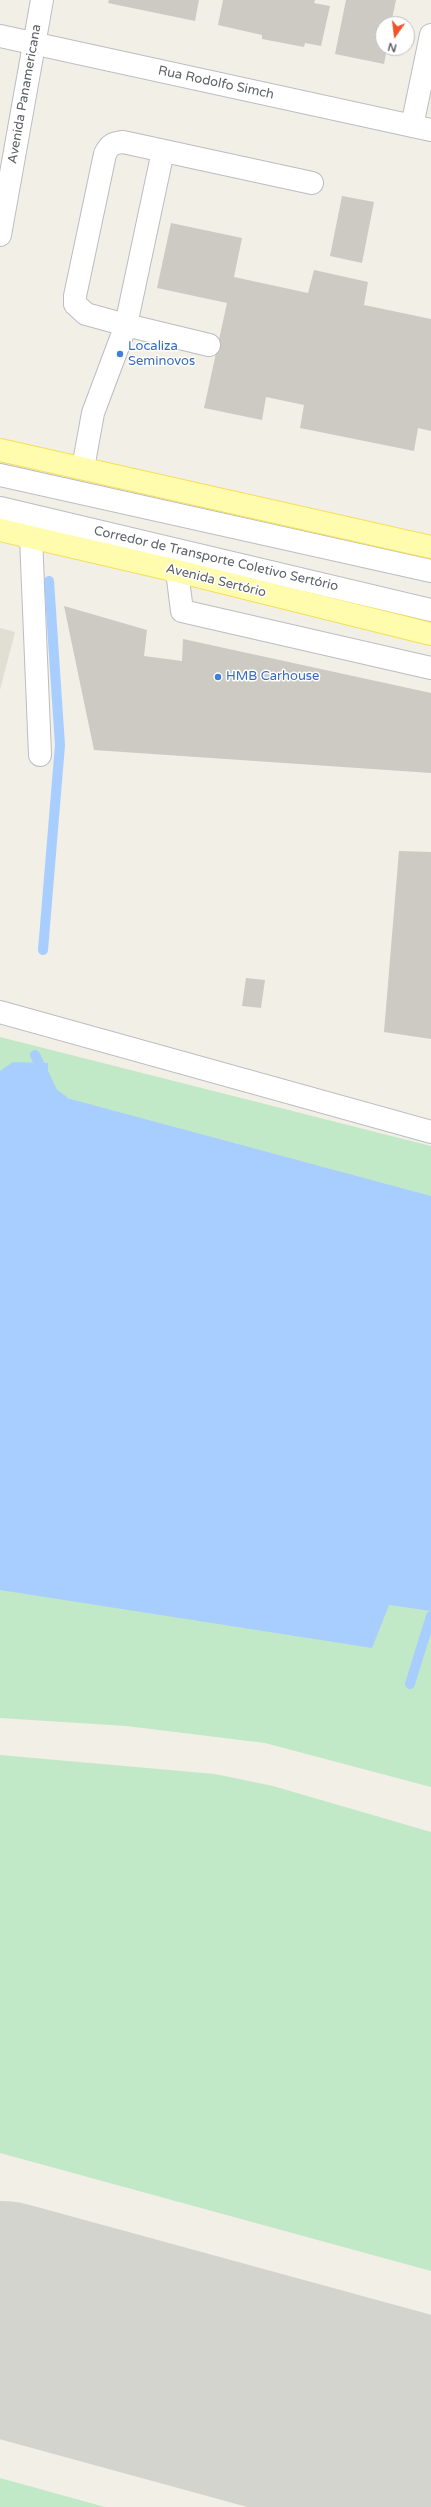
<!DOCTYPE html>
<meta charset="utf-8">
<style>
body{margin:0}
#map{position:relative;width:431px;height:2507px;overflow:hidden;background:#f1efe6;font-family:"Varela Round",sans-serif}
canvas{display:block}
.north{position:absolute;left:375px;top:16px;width:40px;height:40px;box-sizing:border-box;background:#fff;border:1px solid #bfc0c2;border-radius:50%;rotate:194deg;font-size:11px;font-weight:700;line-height:16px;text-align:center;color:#5e6167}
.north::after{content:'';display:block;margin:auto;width:14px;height:18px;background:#f1532b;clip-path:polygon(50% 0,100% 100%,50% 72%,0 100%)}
</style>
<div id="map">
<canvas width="431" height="2507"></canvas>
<div class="north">N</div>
</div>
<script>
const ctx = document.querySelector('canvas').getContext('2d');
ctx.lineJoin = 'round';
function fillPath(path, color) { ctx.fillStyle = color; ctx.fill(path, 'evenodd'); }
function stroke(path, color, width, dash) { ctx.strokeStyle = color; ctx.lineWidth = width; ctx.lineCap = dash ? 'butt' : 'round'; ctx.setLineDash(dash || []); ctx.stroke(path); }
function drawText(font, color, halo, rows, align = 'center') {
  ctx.font = font + ' "Varela Round",sans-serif'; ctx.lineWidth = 3; ctx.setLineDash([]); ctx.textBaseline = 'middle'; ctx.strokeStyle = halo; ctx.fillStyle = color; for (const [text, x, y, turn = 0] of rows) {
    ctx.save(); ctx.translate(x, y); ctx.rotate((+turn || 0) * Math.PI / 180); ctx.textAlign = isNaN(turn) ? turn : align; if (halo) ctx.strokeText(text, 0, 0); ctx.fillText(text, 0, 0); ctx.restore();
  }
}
fillPath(new Path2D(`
 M0,628L15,632L0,690Z`), '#e1dfd4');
fillPath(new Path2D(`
 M0,1037L431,1146V1787L265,1743L126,1726L0,1718Z
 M0,1755L215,1774L273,1786L431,1832V2271L0,2153Z
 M0,2478L105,2507H0Z`), '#c2e9c7');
fillPath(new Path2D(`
 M13,1062L48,1063V1093L431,1196V1611L389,1605L372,1648L0,1590V1071Z`), '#a8ceff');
stroke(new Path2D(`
 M43,950L60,745L49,581
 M35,1055L53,1093L64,1101
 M410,1684L431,1616`), '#a8ceff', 10);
stroke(new Path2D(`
 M0,2318L431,2436`), '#d4d4cf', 234);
fillPath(new Path2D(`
 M109,0H199L195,21L108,3Z
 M223,0H315L314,3L330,6L321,46L305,43L304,47L262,39V35L218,25Z
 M346,0H396L391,24H383V48H387L384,64L335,54Z
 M342,196L374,202L362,263L330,256Z
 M171,223L242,238L234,277L308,293L314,270L368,282L364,305L431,319V431L418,428L414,451L300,428L304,405L266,397L262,420L204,408L227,303L157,288Z
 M64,606L147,630L144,656L182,661L183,639L431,693V773L94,750Z
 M399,851L431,852V1039L384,1032Z
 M246,978L265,980L261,1008L242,1006Z`), '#cccac2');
const minor = new Path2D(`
 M0,36L431,130
 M412,126L431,35
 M163,151L126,325L209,345
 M0,235L42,0
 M83,468L93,413L126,325L86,314L75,304V296L105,154C109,145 113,143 123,142L312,183
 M0,475L431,571
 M0,508L431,610
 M31,537L40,755
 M177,571L182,611L431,668
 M0,1012L431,1132`);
const major = new Path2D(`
 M0,450L431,547
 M0,530L177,571L431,634`);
stroke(minor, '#bbbdc2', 24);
stroke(major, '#f8de58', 24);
stroke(minor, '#fff', 22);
stroke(major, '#fffcad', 22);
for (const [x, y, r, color] of [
 [120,354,4,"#3f7fe0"],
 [218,677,4,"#3f7fe0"]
]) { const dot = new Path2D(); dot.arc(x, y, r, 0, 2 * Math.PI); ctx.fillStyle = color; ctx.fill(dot); stroke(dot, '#fff', 1.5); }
drawText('13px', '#5e6167', '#fff', [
 ["Rua Rodolfo Simch",216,83,12],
 ["Avenida Panamericana",25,94,-80],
 ["Corredor de Transporte Coletivo Sertório",216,559,13],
 ["Avenida Sertório",216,581,14]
]);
drawText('13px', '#366cbe', '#fff', [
 ["Localiza",128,347],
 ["Seminovos",128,362],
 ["HMB Carhouse",226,677]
], 'left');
</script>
